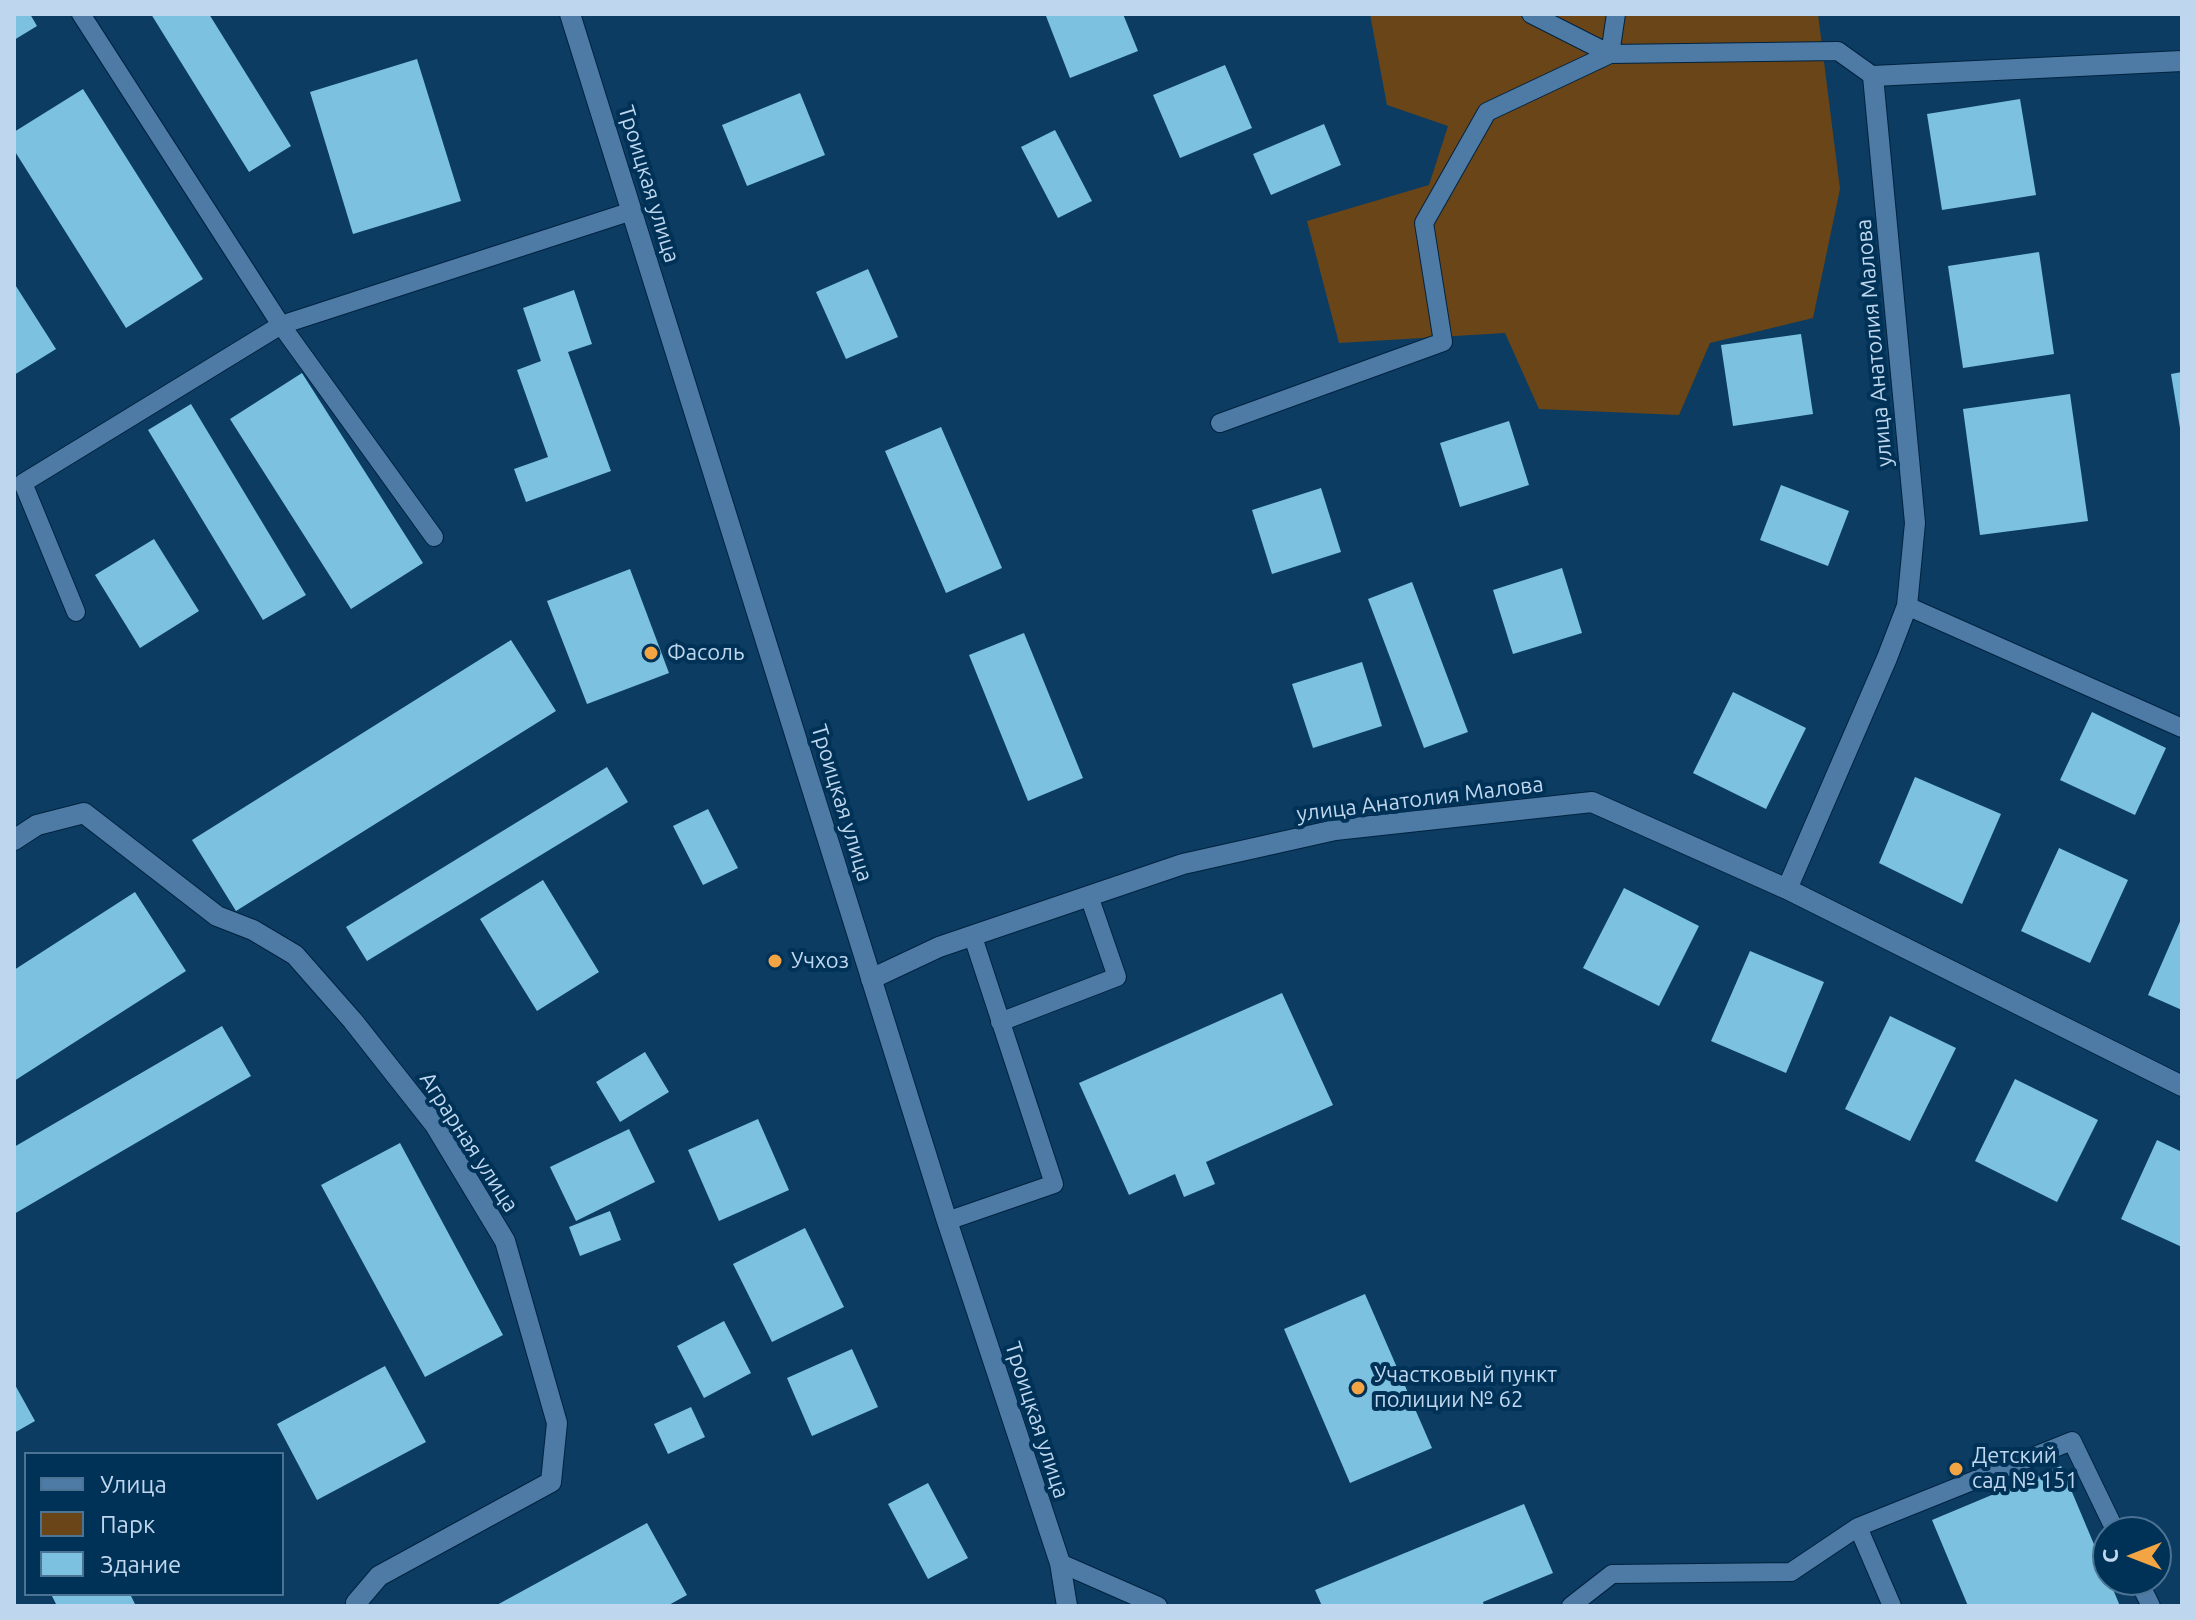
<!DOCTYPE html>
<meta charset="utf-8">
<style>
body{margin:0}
#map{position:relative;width:2196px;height:1620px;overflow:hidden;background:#0c3c62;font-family:Ubuntu,sans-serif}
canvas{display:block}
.frame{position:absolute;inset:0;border:16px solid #bfd7ee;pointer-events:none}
.legend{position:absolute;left:24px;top:1452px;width:260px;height:144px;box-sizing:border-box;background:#003157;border:2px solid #4c7393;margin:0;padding:10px 14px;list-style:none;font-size:24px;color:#bfd7ee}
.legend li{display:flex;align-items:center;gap:16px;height:40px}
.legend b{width:40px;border:2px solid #4c7393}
.north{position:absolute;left:2092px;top:1516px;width:80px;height:80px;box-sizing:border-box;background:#003157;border:2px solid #4c7393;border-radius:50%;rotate:270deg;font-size:22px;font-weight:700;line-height:32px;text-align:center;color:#bfd7ee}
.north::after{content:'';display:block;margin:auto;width:28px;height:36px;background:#f3a443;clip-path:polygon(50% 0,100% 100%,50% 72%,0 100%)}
</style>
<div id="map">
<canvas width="2196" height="1620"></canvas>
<div class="frame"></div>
<ul class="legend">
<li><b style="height:10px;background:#4d7ba5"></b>Улица</li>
<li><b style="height:22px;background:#6a4517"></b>Парк</li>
<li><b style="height:22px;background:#7cc2e0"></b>Здание</li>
</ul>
<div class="north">С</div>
</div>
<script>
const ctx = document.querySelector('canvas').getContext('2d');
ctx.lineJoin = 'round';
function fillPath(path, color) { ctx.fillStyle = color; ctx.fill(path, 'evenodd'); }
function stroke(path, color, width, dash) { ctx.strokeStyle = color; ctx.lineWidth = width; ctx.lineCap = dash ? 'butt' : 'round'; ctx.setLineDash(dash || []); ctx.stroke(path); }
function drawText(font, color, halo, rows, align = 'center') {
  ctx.font = font + ' Ubuntu,sans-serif'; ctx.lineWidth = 8; ctx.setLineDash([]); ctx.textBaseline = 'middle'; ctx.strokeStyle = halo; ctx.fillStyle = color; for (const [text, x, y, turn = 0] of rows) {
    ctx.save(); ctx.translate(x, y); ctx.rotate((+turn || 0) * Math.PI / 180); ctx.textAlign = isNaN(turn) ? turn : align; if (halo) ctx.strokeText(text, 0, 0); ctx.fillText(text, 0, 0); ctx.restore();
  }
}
fillPath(new Path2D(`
 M1370,14H1818L1840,189L1813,318L1710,343L1679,415L1539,409L1505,333L1339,343L1307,221L1429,185L1448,126L1387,105Z`), '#6a4517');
fillPath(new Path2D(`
 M14,14H30L37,26L14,40Z
 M151,14H209L291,146L249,172Z
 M1050,14H1123L1138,51L1070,78L1046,16Z
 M417,59L461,201L353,234L310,92Z
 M1225,65L1252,128L1180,158L1153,95Z
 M83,89L203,279L126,328L14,150V132Z
 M800,93L825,155L747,186L722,125Z
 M2020,99L2036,195L1942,210L1927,114Z
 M1324,124L1341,165L1271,195L1253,154Z
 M1055,130L1092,201L1058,218L1021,147Z
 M2039,252L2054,354L1963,368L1948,266Z
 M868,269L898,337L846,359L816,292Z
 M14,283L56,349L14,375Z
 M574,290L592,344L568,352L611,471L526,502L514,469L548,457L517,370L541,361L523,308Z
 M1801,334L1813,414L1733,426L1721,345Z
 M2182,372V428H2180L2171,374Z
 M302,373L423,563L351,609L230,419Z
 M2070,394L2088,521L1980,535L1963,409Z
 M191,404L306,595L263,620L148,430Z
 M1509,421L1529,485L1460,507L1440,443Z
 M941,427L1002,568L946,593L885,451Z
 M1781,485L1849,511L1828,566L1760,540Z
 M1321,488L1341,552L1272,574L1252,510Z
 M154,539L199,611L140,648L95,575Z
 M1562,568L1582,633L1513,654L1493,590Z
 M630,569L669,673L587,704L547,601Z
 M1412,582L1468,732L1424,748L1368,599Z
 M1024,633L1083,778L1028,801L969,655Z
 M511,640L556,711L236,911L192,840Z
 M1362,662L1382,726L1313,748L1292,684Z
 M1733,692L1806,728L1766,809L1693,773Z
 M2092,712L2166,748L2135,815L2060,780Z
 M607,767L628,802L367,961L346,927Z
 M1915,777L2001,814L1962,904L1879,863Z
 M708,809L738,868L703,885L673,826Z
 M2059,848L2128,880L2090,963L2021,931Z
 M543,880L599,972L537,1011L480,919Z
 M1624,888L1699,926L1659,1006L1583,968Z
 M135,892L186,971L14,1081V970Z
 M2182,917V1010L2148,995Z
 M1750,951L1824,982L1786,1073L1711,1041Z
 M1282,993L1333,1105L1206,1162L1215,1184L1184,1197L1175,1174L1129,1195L1079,1083Z
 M1890,1016L1956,1048L1910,1141L1845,1109Z
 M222,1026L251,1076L14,1214V1147Z
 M645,1052L669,1092L620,1122L596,1082Z
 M2015,1079L2098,1120L2057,1202L1975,1161Z
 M758,1119L789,1190L719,1221L688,1150Z
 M629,1129L655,1182L576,1221L550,1167Z
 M2157,1140L2182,1152V1247L2121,1219Z
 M400,1143L503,1335L425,1377L321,1185Z
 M610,1211L621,1240L580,1256L569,1227Z
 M805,1228L844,1307L772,1342L733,1264Z
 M1365,1294L1432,1448L1350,1483L1284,1329Z
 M724,1321L751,1373L704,1398L677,1346Z
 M852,1349L878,1407L812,1436L787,1378Z
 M385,1366L426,1442L317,1500L277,1424Z
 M14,1383L35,1421L14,1433Z
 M691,1407L705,1437L668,1454L654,1424Z
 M2061,1466L2120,1606H1968L1932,1520Z
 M928,1483L968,1558L928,1579L888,1504Z
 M1524,1504L1553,1573L1483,1602L1484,1606H1322L1315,1590Z
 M647,1523L687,1595L667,1606H495Z
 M51,1594H130L136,1606H57Z`), '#7cc2e0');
const lane = new Path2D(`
 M81,14L281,325L434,537
 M1531,14L1610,54L1838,51L1873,76
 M1220,423L1443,342L1424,223L1487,112L1610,54L1616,14
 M1907,606L2182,728
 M76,612L23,483L281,325L632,211
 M1000,1022L1117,977L1089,896
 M947,1221L1054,1184L973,937
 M1858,1527L1892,1606
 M1060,1563L1158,1606
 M2138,1580L2151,1606
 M1571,1606L1612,1574L1791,1572L1858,1527L2072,1441L2116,1532`);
const street = new Path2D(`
 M14,840L37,825L84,813L217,916L253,930L295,955L353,1021L435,1125L505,1241L557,1423L551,1482L379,1576L356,1603V1606
 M1787,889L1887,658L1907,606L1915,523L1873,76L2182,61
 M871,979L939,947L1183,864L1335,830L1592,802L1787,889L2182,1086`);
const secondary = new Path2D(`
 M570,14L947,1221L1060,1563L1067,1606`);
stroke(lane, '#00223f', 20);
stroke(street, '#00223f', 22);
stroke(secondary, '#00223f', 22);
stroke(lane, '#4d7ba5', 18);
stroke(street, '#4d7ba5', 20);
stroke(secondary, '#4d7ba5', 20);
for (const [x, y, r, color] of [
 [651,653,8,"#f3a443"],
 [775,961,8,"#f3a443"],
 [1358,1388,8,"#f3a443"],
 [1956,1469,8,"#f3a443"]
]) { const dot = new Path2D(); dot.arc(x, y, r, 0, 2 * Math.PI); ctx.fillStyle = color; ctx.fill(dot); stroke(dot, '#003157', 3); }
drawText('22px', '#bfd7ee', '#003157', [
 ["Троицкая улица",649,184,73],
 ["улица Анатолия Малова",1874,343,-95],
 ["улица Анатолия Малова",1420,799,-7],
 ["Троицкая улица",842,803,73],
 ["Аграрная улица",469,1142,57],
 ["Троицкая улица",1037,1420,72]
]);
drawText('22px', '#bfd7ee', '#003157', [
 ["Фасоль",667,653],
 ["Учхоз",791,961],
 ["Участковый пункт",1374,1375],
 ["полиции № 62",1374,1400],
 ["Детский",1972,1456],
 ["сад № 151",1972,1481]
], 'left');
</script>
